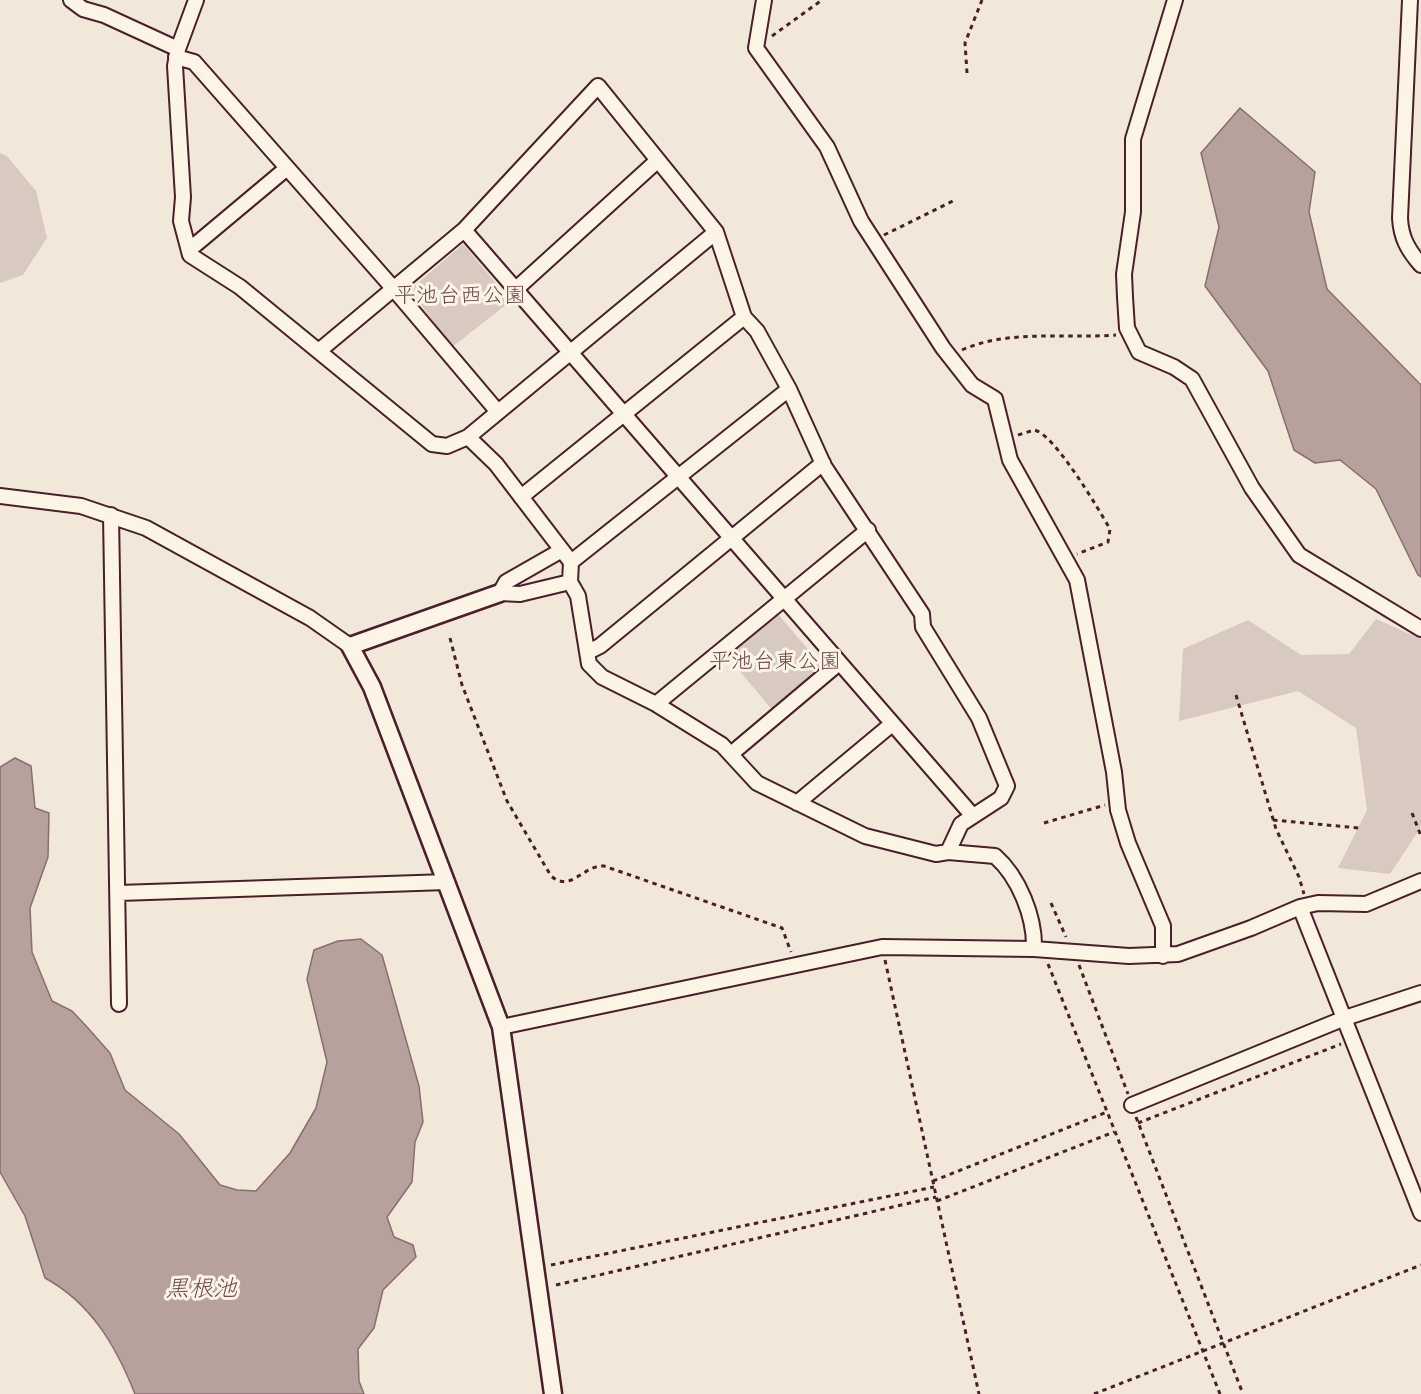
<!DOCTYPE html>
<meta charset="utf-8">
<style>
body{margin:0}
canvas{display:block;background:#f1e8da}
</style>
<canvas width="1421" height="1394"></canvas>
<script>
const ctx = document.querySelector('canvas').getContext('2d');
ctx.lineJoin = 'round';
function fillPath(path, color) { ctx.fillStyle = color; ctx.fill(path, 'evenodd'); }
function stroke(path, color, width, dash) { ctx.strokeStyle = color; ctx.lineWidth = width; ctx.lineCap = dash ? 'butt' : 'round'; ctx.setLineDash(dash || []); ctx.stroke(path); }
function drawText(font, color, halo, rows, align = 'center') {
  ctx.font = font + ' "Comic Neue","Klee One",sans-serif'; ctx.lineWidth = 6; ctx.setLineDash([]); ctx.textBaseline = 'middle'; ctx.strokeStyle = halo; ctx.fillStyle = color; for (const [text, x, y, turn = 0] of rows) {
    ctx.save(); ctx.translate(x, y); ctx.rotate((+turn || 0) * Math.PI / 180); ctx.textAlign = isNaN(turn) ? turn : align; if (halo) ctx.strokeText(text, 0, 0); ctx.fillText(text, 0, 0); ctx.restore();
  }
}
fillPath(new Path2D(`
 M0,153L7,156L36,191L47,238L23,275L0,283Z
 M463,244L511,301L452,347L410,290Z
 M777,613L824,668L774,712L727,656Z
 M1376,619L1421,639V827L1390,874L1338,868L1367,810L1356,728L1298,691L1179,721L1183,649L1248,620L1301,655L1349,654Z`), '#d8cac0');
const water = new Path2D(`
 M1240,108L1315,172L1309,212L1327,289L1421,385V577L1418,575L1376,489L1340,460L1315,463L1294,450L1268,371L1205,286L1219,227L1201,153Z
 M15,758L31,766L35,808L49,813L48,857L30,908L32,952L52,1001L72,1011L87,1027L110,1053L125,1090L179,1134L220,1185L237,1190L256,1191L290,1153L316,1108L327,1062L307,979L314,950L338,941L361,939L382,955L419,1086L423,1122L415,1142L412,1182L387,1217L394,1237L413,1245L416,1257L383,1290L374,1328L358,1349L359,1381L364,1394H135C116,1346 91,1303 45,1278L25,1216L0,1172V767Z`);
fillPath(water, '#b6a19c');
stroke(water, '#8b6d6f', 1.5);
const minor = new Path2D(`
 M71,0L83,9L104,15L178,49
 M196,0L178,49L175,66L183,197L181,221L190,255L240,287L432,444L447,446L468,437L496,464L571,562L570,582L578,596L589,664L602,677L656,704L722,745L757,783L865,836L936,854L948,852L995,856C1019,877 1035,917 1034,949
 M764,0L756,48L827,147L861,221L943,348L972,385L995,399L1010,460L1077,580L1114,772L1118,810L1128,843L1163,926V956
 M1175,0L1133,139V212L1124,274L1125,297L1127,328L1139,352L1174,367L1192,379L1252,488L1299,555L1421,629
 M1410,0L1400,218C1401,238 1408,250 1421,265
 M176,57L194,62L393,288L498,412
 M464,230L972,815
 M189,250L287,168
 M516,289L657,161
 M320,350L464,230L598,86L716,232L744,317L757,331L789,389L824,466L922,614L923,627L979,718L1007,786L1001,798L961,824L948,852
 M468,437L716,232
 M0,496L81,506L146,528L310,618L350,646
 M521,497L744,317
 M111,515L119,1004
 M562,550L506,582L500,593L520,594L570,582
 M571,562L789,389
 M588,652L600,646L823,463
 M656,704L868,530
 M731,754L839,663
 M797,803L892,724
 M119,893L447,882
 M1300,907L1421,1213
 M501,1027L882,947L1034,949L1129,956L1178,954L1251,928L1300,907L1318,903L1366,904L1421,881
 M1132,1105L1345,1018L1421,993`);
const tertiary = new Path2D(`
 M500,593L350,646L372,687L501,1027L553,1394`);
stroke(minor, '#4a1f2b', 18);
stroke(tertiary, '#4a1f2b', 21);
stroke(new Path2D(`
 M772,36L822,0
 M967,73L965,43L982,0
 M884,235L953,201
 M962,350C1009,329 1065,339 1116,335
 M1018,435L1034,430C1054,433 1099,510 1110,529L1108,542L1077,554
 M450,638L462,685L507,801L551,876C571,893 583,865 604,866L782,928L791,952
 M1236,695L1276,829L1299,877L1304,894
 M1412,813L1421,836
 M1273,820L1359,828
 M1044,823L1105,805
 M1051,903L1066,937
 M885,960L979,1394
 M1048,964L1220,1394
 M1079,965L1128,1094
 M1136,1117L1243,1394
 M1138,1123L1341,1044
 M933,1181L1107,1112
 M937,1201L1114,1132
 M551,1265L934,1187
 M556,1285L936,1197
 M1094,1394L1421,1265`), '#4a1f2b', 3, [4.5, 4.5]);
stroke(minor, '#fcf5e5', 14);
stroke(tertiary, '#fcf5e5', 16);
drawText('22px', '#6e4a50', '#fcf5e5', [
 ["平池台西公園",460,296],
 ["平池台東公園",775,662]
]);
drawText('italic 24px', '#704c53', '#fcf5e5', [
 ["黒根池",201,1289]
]);
</script>
